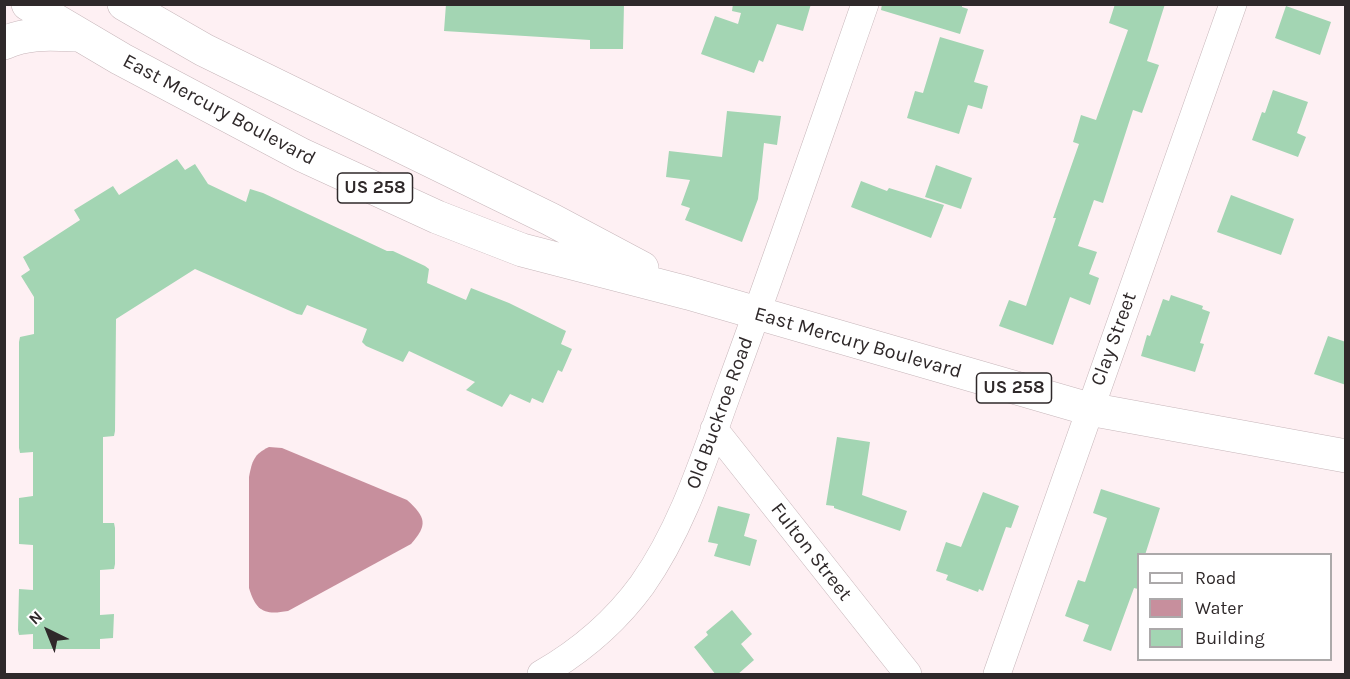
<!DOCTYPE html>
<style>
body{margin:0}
#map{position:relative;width:1350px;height:679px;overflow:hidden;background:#fef0f3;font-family:Karla,sans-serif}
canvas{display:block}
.frame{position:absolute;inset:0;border:6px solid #2f292a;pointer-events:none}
.legend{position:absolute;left:1137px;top:553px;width:195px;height:108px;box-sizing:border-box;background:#fff;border:2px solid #aca9aa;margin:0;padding:8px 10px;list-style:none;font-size:18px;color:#2f292a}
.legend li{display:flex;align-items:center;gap:12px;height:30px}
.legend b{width:30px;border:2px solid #aca9aa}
.north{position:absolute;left:18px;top:601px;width:60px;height:60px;-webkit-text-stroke:4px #fff;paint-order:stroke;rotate:317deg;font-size:16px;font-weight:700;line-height:24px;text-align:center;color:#2f292a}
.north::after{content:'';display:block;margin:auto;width:21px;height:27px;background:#2f292a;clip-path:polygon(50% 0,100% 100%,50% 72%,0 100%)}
</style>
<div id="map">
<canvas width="1350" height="679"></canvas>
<div class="frame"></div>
<ul class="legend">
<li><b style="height:8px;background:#fff"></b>Road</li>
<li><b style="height:16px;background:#c78f9d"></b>Water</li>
<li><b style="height:16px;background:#a3d5b3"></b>Building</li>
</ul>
<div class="north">N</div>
</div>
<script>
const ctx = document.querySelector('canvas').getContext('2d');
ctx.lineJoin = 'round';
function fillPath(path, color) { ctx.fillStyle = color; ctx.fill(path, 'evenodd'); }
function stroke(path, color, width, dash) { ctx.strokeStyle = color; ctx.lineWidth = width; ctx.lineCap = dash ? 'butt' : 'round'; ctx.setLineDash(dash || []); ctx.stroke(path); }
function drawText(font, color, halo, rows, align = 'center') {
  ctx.font = font + ' Karla,sans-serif'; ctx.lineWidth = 6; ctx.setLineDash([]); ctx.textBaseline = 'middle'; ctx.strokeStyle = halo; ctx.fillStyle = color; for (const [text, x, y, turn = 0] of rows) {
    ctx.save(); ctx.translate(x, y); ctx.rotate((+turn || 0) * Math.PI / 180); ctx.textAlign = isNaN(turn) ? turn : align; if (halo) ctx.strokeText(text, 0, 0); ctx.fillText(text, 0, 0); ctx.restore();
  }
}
fillPath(new Path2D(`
 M269,447L282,448L407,500C426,517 428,525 411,544L288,611C265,615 256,612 249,588V477C252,461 254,454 269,447Z`), '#c78f9d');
fillPath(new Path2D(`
 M446,4H624L623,49H590V40L444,31Z
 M733,4H811L803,31L777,24L763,62L759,60L754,73L701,54L715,16L738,24L741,13L732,11Z
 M882,4H962V7L968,9L960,34L881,10Z
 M1115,4H1165L1147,61L1159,65L1142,113L1133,110L1103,203L1094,200L1078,246L1097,252L1089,274L1099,278L1090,305L1070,297L1053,345L999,326L1009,300L1026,306L1056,218H1053L1079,144L1073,142L1081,115L1096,120L1128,30L1109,23Z
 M1286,6L1331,22L1320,55L1275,38Z
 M940,37L984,50L974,82L988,86L982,109L968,105L959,134L907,118L915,91L923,93Z
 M1273,90L1308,102L1297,133L1306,137L1298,157L1252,140L1262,112L1265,113Z
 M727,111L781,116L777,145L764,143L758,199L742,242L685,220L690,208L681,205L690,180L666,177L669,151L722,157Z
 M177,159L185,170L195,164L208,184L246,202L250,189L263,193L387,251H393L425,266L429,269L427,283L466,300L471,288L509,303L566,331L561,344L572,349L562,372L558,370L543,403L532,398L530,403L510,394L502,407L466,390L475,382L409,351L403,362L366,346L362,342L367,329L307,305L302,315L297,314L195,269L116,319L115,431L114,436L103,437V523H114L115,528V564L114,569L100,570V615L114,614L113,638L100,639V649H33V634L19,635L18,630L19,589L33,590V545L19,544V498L33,496V452L20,453L19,448V342L20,337L34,334V297L21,276L30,270L23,257L80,220L74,210L113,186L119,195Z
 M936,165L972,178L961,209L925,197Z
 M861,181L887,191L889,188L944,205L931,238L851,207Z
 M1231,195L1294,219L1281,255L1217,232Z
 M1171,295L1203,306L1202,309L1210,312L1200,343L1204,344L1195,372L1141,356L1147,335L1150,336L1163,299L1169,301Z
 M1328,336L1346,342V385L1314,374Z
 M837,437L870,442L862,495L907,511L900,531L834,508V506L826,505Z
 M1101,489L1160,508L1145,555H1138V589L1134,588L1111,651L1083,641L1089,625L1065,616L1078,580L1085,582L1107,518L1093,513Z
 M983,492L1019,506L1011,528L1006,527L983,591L979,589L978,592L946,580L948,575L936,571L946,542L961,547Z
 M718,506L750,514L744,536L757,540L750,566L714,556L718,544L708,542Z
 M732,610L752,634L741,644L754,660L737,675H716L694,647L708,635L706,632Z`), '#a3d5b3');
const minor = new Path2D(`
 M714,429L908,674
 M541,674C581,651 615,622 642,585C685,524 706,451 732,381C778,256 821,130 865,4
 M997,674L1233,4`);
const major = new Path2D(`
 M28,4L121,59L302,155L437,217L522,250L688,293L1089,409L1346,456
 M124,4L204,50L550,219L642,268
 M4,43C28,32 51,34 76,35`);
stroke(minor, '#c7b6ba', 28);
stroke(major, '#c7b6ba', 34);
stroke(minor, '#fff', 27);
stroke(major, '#fff', 33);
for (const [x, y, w] of [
 [375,188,75],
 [1014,388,75]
]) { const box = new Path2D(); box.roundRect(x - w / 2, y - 15, w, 30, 4.5); ctx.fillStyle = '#fff'; ctx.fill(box); stroke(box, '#2f292a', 1.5); }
drawText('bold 18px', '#2f292a', null, [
 ["US 258",375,188],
 ["US 258",1014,388]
]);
drawText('20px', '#2f292a', '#fff', [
 ["East Mercury Boulevard",219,110,28],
 ["Clay Street",1114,339,-70],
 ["East Mercury Boulevard",858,343,16],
 ["Old Buckroe Road",720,413,-70],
 ["Fulton Street",811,552,52]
]);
</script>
